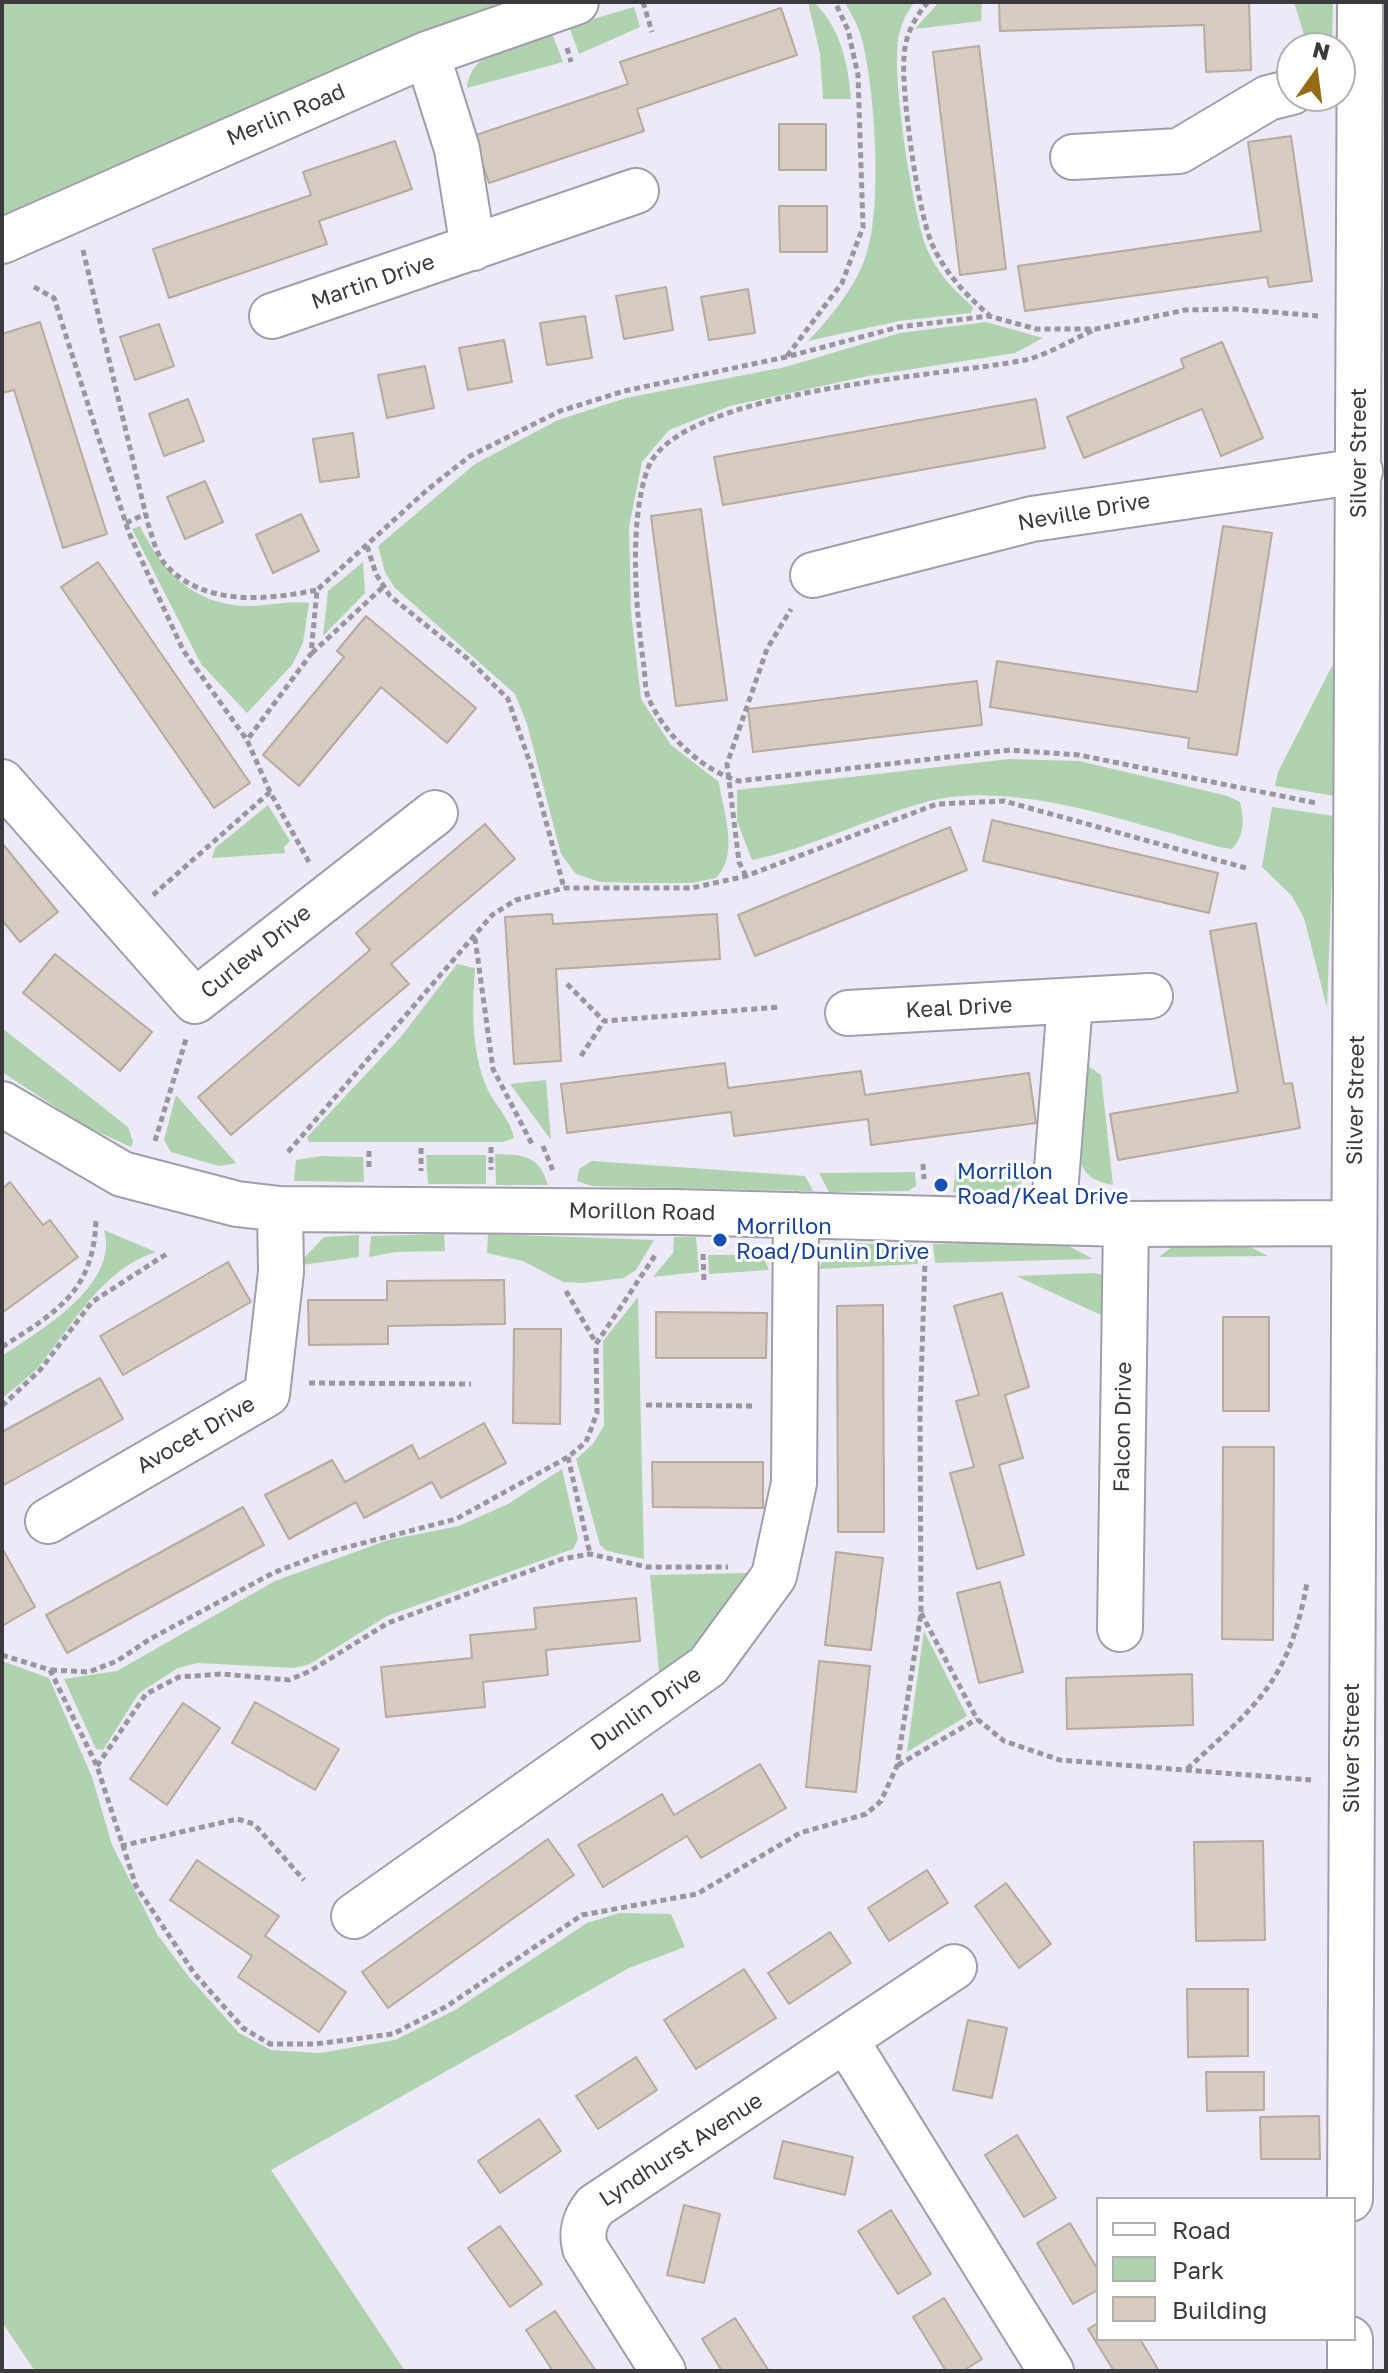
<!DOCTYPE html>
<style>
body{margin:0}
#map{position:relative;width:1388px;height:2373px;overflow:hidden;background:#eee9f6;font-family:"Golos Text",sans-serif}
canvas{display:block}
.frame{position:absolute;inset:0;border:4px solid #3c393f;pointer-events:none}
.legend{position:absolute;left:1096px;top:2197px;width:260px;height:144px;box-sizing:border-box;background:#fff;border:2px solid #b1b0b2;margin:0;padding:10px 14px;list-style:none;font-size:24px;color:#3c393f}
.legend li{display:flex;align-items:center;gap:16px;height:40px}
.legend b{width:40px;border:2px solid #b1b0b2}
.north{position:absolute;left:1276px;top:32px;width:80px;height:80px;box-sizing:border-box;background:#fff;border:2px solid #b1b0b2;border-radius:50%;rotate:14deg;font-size:22px;font-weight:700;line-height:32px;text-align:center;color:#3c393f}
.north::after{content:'';display:block;margin:auto;width:28px;height:36px;background:#956c16;clip-path:polygon(50% 0,100% 100%,50% 72%,0 100%)}
</style>
<div id="map">
<canvas width="1388" height="2373"></canvas>
<div class="frame"></div>
<ul class="legend">
<li><b style="height:10px;background:#fff"></b>Road</li>
<li><b style="height:22px;background:#afd3af"></b>Park</li>
<li><b style="height:22px;background:#d6ccc0"></b>Building</li>
</ul>
<div class="north">N</div>
</div>
<script>
const ctx = document.querySelector('canvas').getContext('2d');
ctx.lineJoin = 'round';
function fillPath(path, color) { ctx.fillStyle = color; ctx.fill(path, 'evenodd'); }
function stroke(path, color, width, dash) { ctx.strokeStyle = color; ctx.lineWidth = width; ctx.lineCap = dash ? 'butt' : 'round'; ctx.setLineDash(dash || []); ctx.stroke(path); }
function drawText(font, color, halo, rows, align = 'center') {
  ctx.font = font + ' "Golos Text",sans-serif'; ctx.lineWidth = 6; ctx.setLineDash([]); ctx.textBaseline = 'middle'; ctx.strokeStyle = halo; ctx.fillStyle = color; for (const [text, x, y, turn = 0] of rows) {
    ctx.save(); ctx.translate(x, y); ctx.rotate((+turn || 0) * Math.PI / 180); ctx.textAlign = isNaN(turn) ? turn : align; if (halo) ctx.strokeText(text, 0, 0); ctx.fillText(text, 0, 0); ctx.restore();
  }
}
fillPath(new Path2D(`
 M2,2H509L374,53L2,216Z
 M808,2H814C841,29 848,63 851,99H823L820,54Z
 M845,2H915C907,11 902,22 899,35C890,70 913,215 927,249C937,273 954,290 973,307L971,313L899,321L808,341C829,319 853,290 864,261C884,213 875,86 861,36C858,24 850,13 845,2Z
 M939,2H982L981,21L915,29Z
 M1294,2H1333L1332,48H1308Z
 M634,7L640,27L579,54L569,26Z
 M551,31L563,62L467,88C471,49 520,41 551,31Z
 M986,322L1043,338L1015,353L868,376L730,406L669,430L642,462L629,527L631,612L641,699L671,745L719,782C723,812 740,854 716,878L692,883H641L600,882L576,874L561,854L527,724L515,694L394,587L385,572L378,546L475,464L558,420L626,398L785,367L900,333Z
 M140,526C162,571 193,605 247,606C267,606 289,600 309,603L303,643L292,665L247,713L201,664L132,529Z
 M363,562L365,593L323,636L328,591Z
 M1332,666L1335,669V796L1275,786L1278,772Z
 M1009,759L1079,761L1228,796L1240,802C1244,819 1245,835 1232,849L1219,847C1132,824 1014,778 926,802C867,818 812,848 752,860L737,821V790Z
 M268,805L290,841L284,847L285,853L212,858L215,848Z
 M1272,807L1334,816L1327,1008L1304,918L1292,896L1262,867Z
 M457,964L475,968C472,1008 471,1051 487,1088C495,1106 510,1118 514,1138L503,1142H309L307,1137L400,1038Z
 M2,1028L128,1127L133,1142L131,1147L83,1125L2,1072Z
 M1088,1066L1101,1075L1113,1185C1103,1183 1091,1180 1085,1171C1072,1152 1081,1095 1082,1071Z
 M546,1080L551,1140L510,1084Z
 M176,1095L236,1163H237L219,1166L171,1152L164,1140Z
 M495,1154C524,1155 539,1155 548,1185H496Z
 M426,1155H486V1184H428Z
 M321,1156L363,1157L364,1182L294,1181L296,1160Z
 M592,1161L805,1176L813,1191L592,1186L577,1181L579,1169Z
 M956,1168L1015,1172L1023,1177L1021,1183L1006,1192H953Z
 M915,1172L916,1186L908,1191L829,1192L819,1173Z
 M104,1230L156,1252C102,1269 73,1324 40,1365C29,1378 14,1387 2,1399V1356C39,1331 120,1285 104,1230Z
 M444,1234L445,1251L396,1252L369,1257L371,1236Z
 M488,1234L654,1240L636,1270L624,1278L582,1283L563,1282L523,1261L487,1253Z
 M359,1235V1257L302,1265L305,1257L324,1237Z
 M674,1237H696L699,1272L653,1277L673,1253Z
 M1049,1241L1065,1244L1093,1259L935,1263L933,1244Z
 M1190,1241L1245,1244L1268,1256L1159,1257L1173,1246Z
 M848,1243L916,1245L918,1264L819,1269L823,1259Z
 M708,1255H763L769,1270L709,1274Z
 M1095,1273L1103,1275L1106,1313L1101,1315L1016,1276Z
 M638,1297L644,1559L607,1551L600,1545L576,1459L593,1444L604,1426L603,1341Z
 M562,1469L578,1539L573,1549L387,1616L310,1664L294,1668L198,1663L178,1668L139,1693L103,1750L96,1749L64,1679L117,1671L275,1581L388,1540L459,1526L508,1504Z
 M750,1573L697,1650L659,1672L650,1575Z
 M924,1631L967,1716L907,1752Z
 M2,1661L49,1678L92,1777L112,1845L157,1934L189,1977L239,2033L271,2050L320,2053L395,2040L455,2010L587,1923L619,1913L671,1914L685,1947L629,1968L271,2170L405,2371H35L2,2322Z`), '#afd3af');
const building = new Path2D(`
 M999,2H1249L1251,70L1206,72L1204,25L1000,31Z
 M781,8L797,55L637,109L644,131L489,183L473,136L628,84L620,62Z
 M979,46L1006,269L960,275L933,52Z
 M779,124H826V170H779Z
 M1291,136L1312,281L1269,287L1267,277L1025,311L1018,266L1261,231L1248,142Z
 M395,141L412,189L319,221L327,244L169,298L153,249L311,195L303,172Z
 M779,206H827V252H780Z
 M666,287L673,330L624,339L616,296Z
 M748,289L755,333L709,340L701,297Z
 M585,316L592,358L547,365L540,323Z
 M40,322L107,534L63,548L14,390L2,393V334Z
 M159,324L174,366L135,380L120,337Z
 M504,340L512,382L468,390L459,348Z
 M1222,342L1263,438L1221,456L1202,409L1084,458L1067,417L1184,368L1181,359Z
 M425,366L434,408L387,418L378,375Z
 M188,399L204,441L164,456L149,414Z
 M1036,399L1045,448L723,505L714,457Z
 M353,433L359,477L320,482L313,439Z
 M205,481L223,522L185,539L167,497Z
 M701,509L727,700L676,706L651,516Z
 M301,514L319,551L273,573L256,535Z
 M1223,526L1272,533L1237,755L1188,748L1189,738L990,707L997,661L1197,692Z
 M98,562L250,783L214,808L61,587Z
 M366,616L476,708L447,743L381,687L299,786L263,755L344,657L337,651Z
 M977,681L982,725L753,752L748,709Z
 M992,820L1218,873L1209,913L983,861Z
 M485,824L515,859L391,964L409,984L231,1135L198,1097L370,950L356,933Z
 M950,827L967,870L755,956L738,915Z
 M2,843L58,912L20,942L2,920Z
 M552,914L553,924L717,914L720,959L556,969L561,1061L514,1064L505,917Z
 M1256,923L1284,1084L1292,1083L1300,1128L1118,1160L1110,1114L1238,1092L1210,931Z
 M55,954L152,1032L120,1071L23,993Z
 M725,1063L728,1088L861,1071L865,1095L1029,1073L1036,1123L871,1145L868,1119L734,1136L731,1112L567,1133L561,1084Z
 M10,1182L43,1225L50,1220L78,1257L2,1313V1189Z
 M228,1262L251,1302L123,1375L100,1336Z
 M504,1280L505,1324L388,1326V1344L309,1345L308,1300H387V1281Z
 M1002,1293L1029,1387L1005,1395L1023,1458L999,1465L1024,1555L977,1569L950,1473L974,1467L956,1401L979,1395L954,1306Z
 M883,1305L884,1532H838L837,1306Z
 M656,1312L767,1313L766,1358H656Z
 M1223,1317H1269V1411H1223Z
 M514,1329H561L560,1424L513,1423Z
 M100,1378L123,1419L2,1486V1432Z
 M484,1423L506,1463L441,1498L432,1482L364,1518L356,1502L289,1539L265,1495L332,1460L345,1482L412,1445L419,1459Z
 M1223,1447H1274L1273,1640L1222,1639Z
 M652,1462H763V1508L653,1507Z
 M243,1507L264,1545L67,1653L46,1615Z
 M2,1548L35,1607L2,1626Z
 M836,1552L883,1558L871,1650L825,1645Z
 M1000,1582L1023,1672L979,1683L957,1593Z
 M636,1598L640,1641L546,1650L548,1675L483,1682L485,1707L386,1717L381,1667L472,1658L470,1635L536,1629L534,1608Z
 M819,1661L870,1666L856,1792L806,1787Z
 M1192,1674L1193,1725L1067,1729L1066,1678Z
 M255,1702L339,1749L315,1790L232,1743Z
 M183,1703L220,1728L167,1805L130,1779Z
 M760,1764L786,1808L701,1858L687,1836L603,1887L578,1845L662,1794L674,1815Z
 M548,1839L574,1875L388,2008L362,1972Z
 M1263,1841L1265,1940L1196,1941L1194,1842Z
 M197,1860L279,1916L265,1936L346,1992L319,2032L238,1977L252,1956L170,1900Z
 M927,1870L948,1903L889,1941L868,1908Z
 M1006,1883L1051,1944L1019,1968L975,1906Z
 M830,1932L851,1963L789,2004L768,1973Z
 M744,1969L776,2018L696,2069L664,2020Z
 M1187,1989H1248V2056L1188,2057Z
 M968,2020L1007,2028L992,2098L953,2090Z
 M636,2057L657,2090L598,2129L576,2096Z
 M1206,2072H1264V2110L1207,2111Z
 M1319,2116L1320,2159H1261L1260,2117Z
 M539,2119L561,2151L500,2193L478,2161Z
 M1017,2135L1056,2198L1024,2217L985,2155Z
 M783,2141L853,2157L845,2195L774,2178Z
 M684,2205L720,2214L704,2283L667,2275Z
 M891,2210L931,2274L898,2294L858,2231Z
 M1070,2223L1098,2270V2290L1073,2304L1037,2243Z
 M500,2226L542,2284L510,2307L468,2248Z
 M944,2298L982,2359L963,2371H946L913,2317Z
 M555,2311L596,2371H553L526,2330Z
 M735,2318L769,2371H722L702,2339Z
 M1098,2323V2339H1140L1159,2371H1114L1088,2329Z`);
fillPath(building, '#d6ccc0');
stroke(building, '#b5aba0', 2);
const minor = new Path2D(`
 M427,54L457,149L473,248
 M1073,157L1179,151L1268,98L1292,92
 M2,241L427,54L576,2
 M272,316L636,191
 M813,575L1032,519L1360,471
 M2,782L195,1001L435,813
 M848,1013L1150,996
 M2,1104L122,1174L237,1204L280,1209L676,1212L1126,1224L1353,1223
 M1053,1219L1070,1002
 M48,1521L267,1394L281,1272L280,1209
 M1120,1629L1126,1224
 M354,1916L708,1666L774,1576L794,1483L796,1215
 M847,2042L1051,2371
 M1350,2199L1360,2
 M1350,2339V2371
 M663,2371L585,2248C581,2232 584,2220 595,2206L954,1967`);
stroke(minor, '#a29daa', 48);
stroke(new Path2D(`
 M643,2L652,32
 M928,2C914,18 905,36 904,57C901,92 918,213 932,244C945,273 966,295 989,315
 M567,48L571,62
 M83,250L148,524C152,535 156,554 165,564C203,607 267,600 317,590
 M34,287L54,298L129,533L183,650L247,740
 M1092,331C1071,340 1047,355 1025,360C948,376 679,389 648,468C628,522 636,611 644,667C645,676 645,688 648,697C664,734 701,770 739,781L1010,750L1079,755L1316,803
 M787,356L842,283L863,227L858,75L848,30L835,2
 M126,523L145,514
 M367,546L376,574L390,596L468,659L508,699L531,766L564,888
 M312,653L384,586
 M309,862L270,792L247,740L311,654L317,590L427,490L470,456L560,411L624,391L786,357L899,327L989,316L1036,329H1096L1185,310L1236,309L1318,316
 M746,876L739,862L727,764L767,649L791,609
 M153,895L270,792
 M475,938L493,1069L533,1146
 M567,984L604,1021L780,1007
 M581,1056L604,1021
 M155,1141L186,1039
 M543,1146L553,1171
 M491,1147V1170
 M421,1148V1171
 M288,1152L492,915L516,900L564,888H692L746,876L937,804L1004,801L1246,868
 M923,1164L924,1179
 M369,1167V1150
 M703,1254L704,1281
 M566,1291L596,1343
 M2,1347C58,1311 94,1291 96,1219
 M309,1383L471,1384
 M646,1405L753,1406
 M2,1406L40,1370L92,1302L168,1253
 M568,1457L590,1554
 M921,1613L977,1719L1004,1741L1060,1760L1311,1780
 M2,1655L50,1670L97,1766L136,1886L194,1973L243,2028L270,2044H315L393,2034L447,2006L582,1915L697,1894L800,1833L866,1814L881,1801L897,1766L921,1613L920,1413L925,1261
 M51,1670L89,1672L117,1661L150,1639L273,1573L324,1553L456,1519L568,1457L586,1442L597,1413L596,1344L656,1254
 M898,1765L977,1719
 M97,1766L146,1694L179,1677L222,1674L289,1680L310,1671L388,1623L562,1559L590,1554L647,1567H728
 M1187,1769C1258,1704 1289,1681 1307,1583
 M121,1846L237,1819L254,1824L304,1880`), '#9a969f', 5, [6, 4]);
stroke(minor, '#fff', 44);
for (const [x, y, r, color] of [
 [941,1185,8,"#1a4fb4"],
 [720,1240,8,"#1a4fb4"]
]) { const dot = new Path2D(); dot.arc(x, y, r, 0, 2 * Math.PI); ctx.fillStyle = color; ctx.fill(dot); stroke(dot, '#fff', 3); }
drawText('22px', '#3c393f', '#fff', [
 ["Merlin Road",286,115,-23],
 ["Martin Drive",373,282,-19],
 ["Silver Street",1359,453,-90],
 ["Neville Drive",1084,512,-10],
 ["Curlew Drive",256,952,-39],
 ["Keal Drive",959,1008,-3],
 ["Silver Street",1356,1100,-89],
 ["Morillon Road",642,1212,1],
 ["Falcon Drive",1123,1427,-89],
 ["Avocet Drive",196,1435,-30],
 ["Dunlin Drive",646,1709,-35],
 ["Silver Street",1352,1748,-90],
 ["Lyndhurst Avenue",681,2150,-33]
]);
drawText('22px', '#164399', '#fff', [
 ["Morrillon",957,1172],
 ["Road/Keal Drive",957,1197],
 ["Morrillon",736,1227],
 ["Road/Dunlin Drive",736,1252]
], 'left');
</script>
